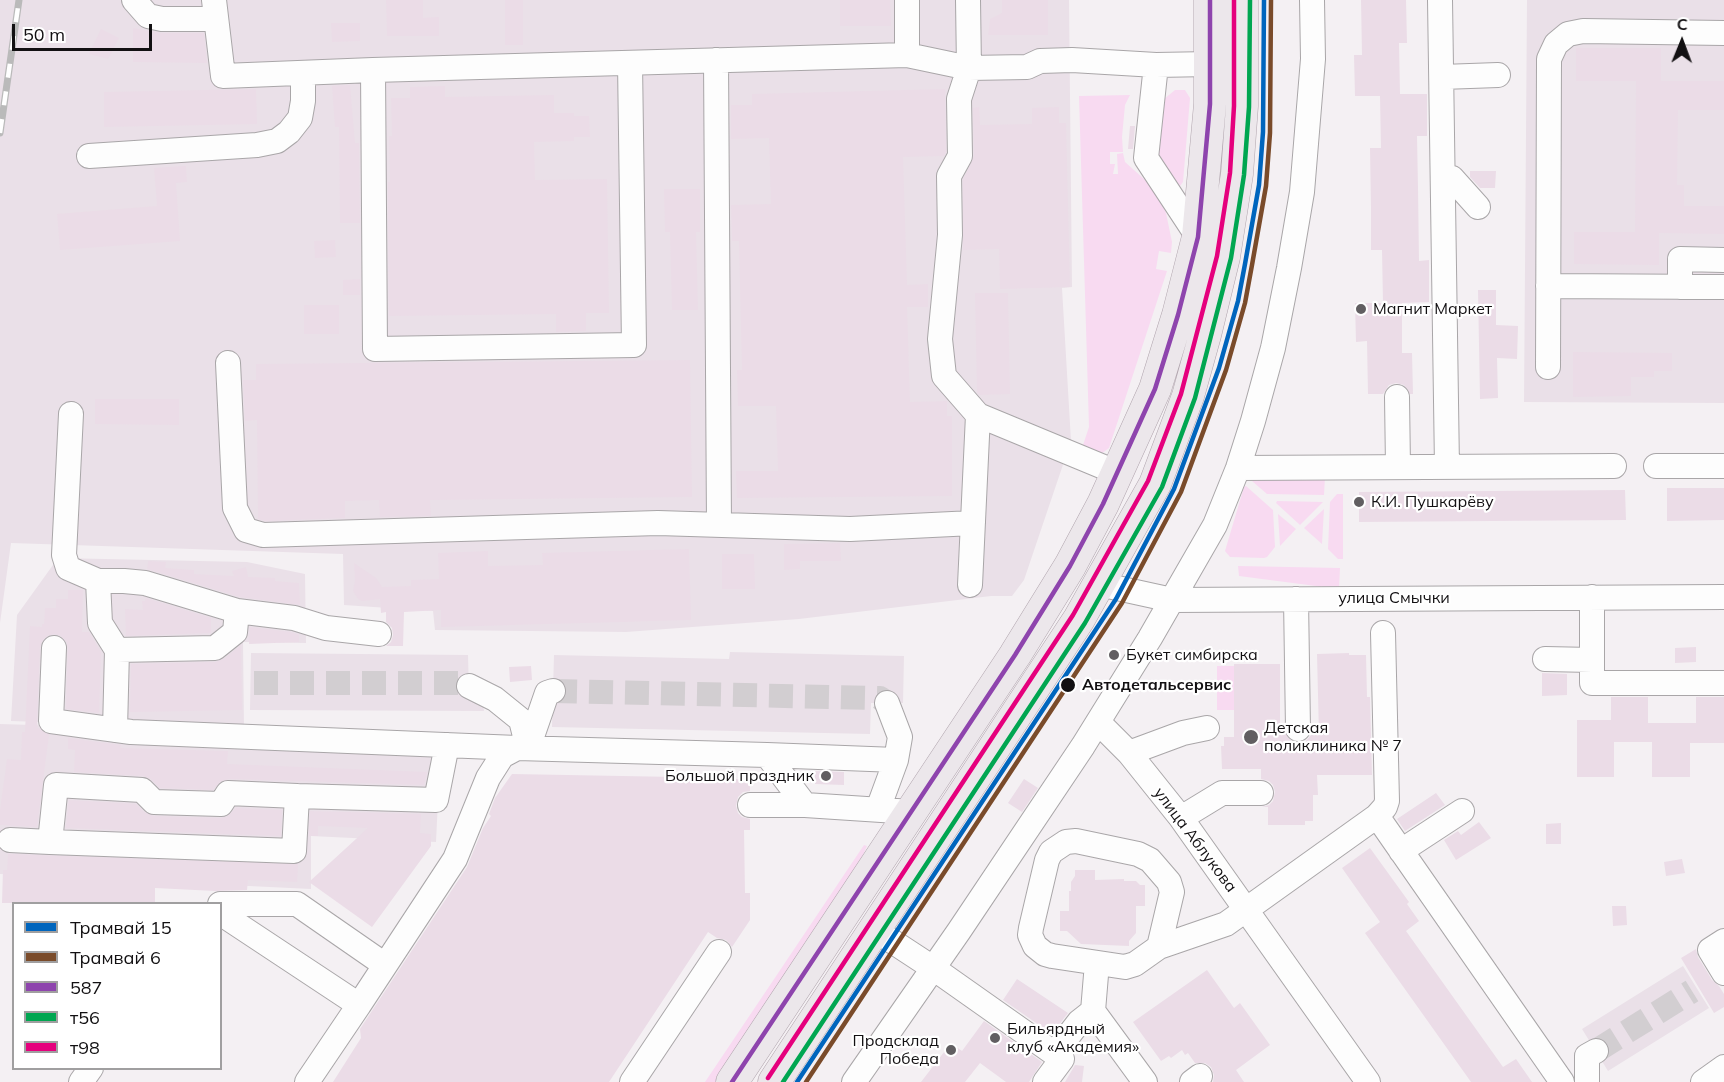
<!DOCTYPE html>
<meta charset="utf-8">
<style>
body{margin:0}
#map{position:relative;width:1724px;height:1082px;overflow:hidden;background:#f4f0f3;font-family:Mulish,sans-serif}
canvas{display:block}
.legend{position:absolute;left:12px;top:902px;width:210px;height:168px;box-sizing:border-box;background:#fff;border:2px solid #a09fa0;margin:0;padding:8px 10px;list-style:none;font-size:18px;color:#121012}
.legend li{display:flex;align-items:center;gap:12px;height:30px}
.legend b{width:30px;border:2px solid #a09fa0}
.north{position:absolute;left:1652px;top:12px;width:60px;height:60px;-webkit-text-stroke:4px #fff;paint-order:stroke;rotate:1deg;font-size:16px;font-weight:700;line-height:24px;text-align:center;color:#121012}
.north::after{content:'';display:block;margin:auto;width:21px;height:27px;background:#121012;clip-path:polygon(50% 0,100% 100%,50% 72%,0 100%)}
.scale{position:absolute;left:12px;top:24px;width:140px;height:27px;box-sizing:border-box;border:3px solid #121012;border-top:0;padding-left:8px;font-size:18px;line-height:21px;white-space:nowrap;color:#121012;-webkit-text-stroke:4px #fff;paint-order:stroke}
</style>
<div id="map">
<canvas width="1724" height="1082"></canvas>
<ul class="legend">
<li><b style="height:8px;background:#0065bd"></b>Трамвай 15</li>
<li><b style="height:8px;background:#7a4b2a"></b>Трамвай 6</li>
<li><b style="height:8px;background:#8e44ad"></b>587</li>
<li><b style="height:8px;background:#00a651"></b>т56</li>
<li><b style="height:8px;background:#e5007d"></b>т98</li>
</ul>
<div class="north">С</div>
<div class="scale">50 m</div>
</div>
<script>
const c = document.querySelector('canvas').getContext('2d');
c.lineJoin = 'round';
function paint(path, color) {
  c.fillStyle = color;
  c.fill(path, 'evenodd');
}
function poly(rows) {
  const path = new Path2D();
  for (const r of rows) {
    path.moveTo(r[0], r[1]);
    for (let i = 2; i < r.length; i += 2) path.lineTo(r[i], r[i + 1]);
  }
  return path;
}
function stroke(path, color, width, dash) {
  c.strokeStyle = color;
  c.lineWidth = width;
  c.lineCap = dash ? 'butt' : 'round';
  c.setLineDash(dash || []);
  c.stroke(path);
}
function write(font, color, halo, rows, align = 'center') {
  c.font = font + ' Mulish,sans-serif';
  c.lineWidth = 4.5;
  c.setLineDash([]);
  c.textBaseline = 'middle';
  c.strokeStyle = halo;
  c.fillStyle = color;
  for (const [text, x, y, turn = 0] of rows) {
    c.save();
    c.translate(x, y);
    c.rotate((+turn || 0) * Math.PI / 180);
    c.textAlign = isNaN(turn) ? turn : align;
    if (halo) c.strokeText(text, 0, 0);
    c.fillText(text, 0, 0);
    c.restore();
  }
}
const built = poly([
 [0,0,1069,0,1072,287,1062,288,1071,441,1024,580,1012,596,991,596,799,619,626,632,435,630,433,611,344,605,343,554,11,543,0,623],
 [1527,0,1724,0,1724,403,1524,402],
 [58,558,247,562,305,574,306,643,243,642,244,729,11,721,17,615],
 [730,652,904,656,903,703,871,703,870,734,552,727,554,655,729,659],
 [251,653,468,655,469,692,483,700,484,711,250,710],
 [0,724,441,738,436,842,311,836,311,889,0,874],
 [1683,966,1709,1008,1608,1071,1582,1029]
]);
const green = poly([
 [1175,90,1185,90,1190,98,1183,182,1177,190,1151,148,1158,104],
 [1130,95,1125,105,1122,137,1123,152,1110,152,1110,164,1115,164,1113,174,1118,174,1117,154,1123,153,1125,162,1153,187,1161,201,1166,213,1172,242,1171,253,1159,251,1156,269,1167,271,1109,448,1101,454,1082,448,1089,427,1079,96],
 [1258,476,1325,476,1324,495,1267,494,1252,481],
 [1246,486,1273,510,1275,547,1267,557,1264,558,1230,557,1225,551,1244,487],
 [1337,494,1343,494,1343,559,1338,559,1328,549,1330,502],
 [1277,501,1323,502,1300,525,1276,503],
 [1324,509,1322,544,1304,528],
 [1278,514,1296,529,1280,546],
 [1238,566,1340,568,1339,589,1239,576],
 [1217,666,1234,666,1234,710,1217,710],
 [864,845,867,846,853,878,716,1082,705,1082]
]);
const building = poly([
 [386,0,423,0,423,18,439,17,439,36,387,36],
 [505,0,523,0,523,45,505,45],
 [840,0,890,0,891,26,840,26],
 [1002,0,1048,0,1048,35,988,35,990,19,1002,13],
 [1361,0,1406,0,1407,43,1399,43,1400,94,1427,94,1427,136,1417,136,1418,188,1419,261,1429,260,1429,302,1402,303,1402,353,1412,353,1413,394,1410,394,1404,385,1396,383,1389,385,1383,394,1368,394,1367,341,1356,342,1355,303,1383,303,1382,250,1371,250,1371,208,1370,148,1381,148,1380,96,1355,96,1354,55,1362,55],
 [331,23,360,23,360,41,332,42],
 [133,28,162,33,204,33,207,63,133,62],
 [101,29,119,38,108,59,89,54],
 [1576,48,1661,48,1661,81,1724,81,1724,110,1678,110,1677,185,1684,185,1684,206,1724,206,1724,234,1659,233,1659,265,1574,264,1574,232,1635,232,1636,81,1576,81],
 [350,85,355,143,359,143,360,223,340,223,339,127,335,127,332,86],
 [445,86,445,97,554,95,554,113,574,113,574,116,589,116,590,137,574,137,574,141,534,142,535,180,607,179,609,313,586,313,586,331,556,332,556,314,389,316,388,182,390,182,389,136,392,136,391,98,410,98,410,87],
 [256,89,257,124,104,127,104,92],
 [945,89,946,152,944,156,903,157,907,285,928,284,928,307,907,307,910,402,947,401,947,416,952,416,952,496,737,498,736,471,778,471,776,406,738,406,737,370,742,370,739,241,732,241,731,205,771,204,769,138,731,139,731,105,752,105,752,94],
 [979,107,980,125,1032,124,1032,108,1059,107,1059,123,1066,123,1070,287,1000,289,999,249,963,250,963,180,974,156,973,108],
 [1130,126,1135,126,1133,149,1128,149],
 [186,166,187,182,176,183,180,241,60,250,57,214,157,206,154,168],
 [1470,171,1496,171,1495,188,1480,188,1470,177],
 [664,189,700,189,700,232,696,232,698,310,672,310,670,232,665,232],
 [335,240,336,257,315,258,314,241],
 [360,279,360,295,343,295,343,280],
 [1478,290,1496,290,1496,325,1518,326,1517,359,1497,358,1498,398,1480,399],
 [975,293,1008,293,1010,394,979,395,977,392],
 [304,305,339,305,339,334,304,334],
 [1573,352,1672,353,1672,371,1654,371,1654,377,1631,377,1631,396,1573,397],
 [690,360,692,497,430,500,431,516,380,517,379,500,345,501,345,518,265,521,258,519,257,420,245,421,243,380,256,380,256,364],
 [95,399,179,399,179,425,95,424],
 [1667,488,1724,488,1724,520,1667,521],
 [1625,490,1626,520,1359,522,1359,492],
 [840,543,841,561,800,561,800,569,784,570,784,544],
 [689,549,691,620,441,627,441,610,404,612,403,646,386,646,391,642,393,635,392,628,386,622,386,612,381,613,380,599,362,601,358,599,353,591,355,580,354,563,376,578,382,587,411,586,411,580,439,579,438,553,488,551,488,566,543,565,542,553],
 [722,554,754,554,755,589,722,589],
 [148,561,166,562,165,568,194,570,194,574,234,576,232,571,246,567,248,577,275,578,275,581,299,583,300,605,240,597,147,569],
 [68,590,83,590,82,632,89,632,101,652,99,713,66,709,68,649,67,642,61,636,54,634,47,636,42,641,40,647,37,720,38,728,49,735,37,827,0,825,0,810,7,759,21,760,22,732,25,732,30,626,42,627,42,624,44,624,45,608,56,608,56,599,68,599],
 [146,598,211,618,211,633,126,636,125,609,143,610,142,601,145,601],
 [250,627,291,632,299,635,299,642,249,644],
 [241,645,242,710,130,712,131,664,215,662,224,659],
 [1696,647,1696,662,1675,663,1675,648],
 [1349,653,1349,655,1366,655,1367,697,1370,697,1372,775,1317,775,1318,795,1313,795,1313,821,1305,821,1305,825,1268,825,1268,807,1262,807,1269,805,1273,801,1275,792,1273,785,1269,781,1261,779,1261,769,1222,769,1221,746,1224,746,1224,737,1234,737,1234,664,1280,664,1280,733,1285,733,1291,741,1299,743,1306,741,1311,735,1319,735,1317,654],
 [531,666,532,680,510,682,509,667],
 [1542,673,1567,674,1567,695,1542,696],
 [1611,697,1648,697,1648,723,1696,723,1696,697,1724,697,1724,743,1690,743,1690,777,1652,777,1652,742,1614,742,1614,777,1577,777,1577,720,1611,720],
 [68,738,121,745,120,748,228,751,227,764,427,772,424,785,229,779,221,781,213,790,160,788,151,779,143,776,74,772,75,750,68,749],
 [815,771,844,772,844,785,815,784],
 [512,774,732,778,750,782,750,791,743,792,738,797,736,806,738,813,742,817,750,819,750,830,744,830,745,893,750,893,750,920,732,947,726,940,717,938,708,932,609,1082,333,1082,361,1038,360,1029,467,867,483,828,491,816,489,814,495,798],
 [1024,779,1038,788,1022,812,1008,803],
 [1436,793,1445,805,1405,831,1397,819],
 [69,800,136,804,144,812,154,816,221,818,228,816,236,808,282,810,281,836,66,828],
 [310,811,421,814,420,833,431,834,431,846,372,927,309,882,368,828,318,826,318,836,309,836],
 [1479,822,1491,838,1456,860,1444,840,1458,831,1461,835],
 [1561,823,1561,844,1546,844,1546,824],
 [1370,848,1409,902,1407,904,1419,921,1406,931,1503,1067,1516,1059,1532,1082,1471,1082,1365,933,1380,922,1342,868],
 [8,854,298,864,297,882,248,880,247,890,215,891,155,888,155,903,2,903,3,870,7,870],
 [1682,859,1685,873,1666,876,1664,862],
 [1075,870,1095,870,1095,880,1124,879,1124,881,1136,881,1140,885,1145,885,1145,906,1136,906,1136,933,1129,941,1129,946,1081,944,1067,931,1060,931,1060,911,1069,911,1069,891,1071,891,1071,882,1075,876],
 [1612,906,1626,906,1627,925,1613,926],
 [1696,949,1698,957,1712,980,1719,986,1724,994,1724,1007,1714,1013,1681,958],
 [1207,970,1234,1008,1240,1003,1270,1045,1236,1070,1244,1082,1213,1082,1214,1075,1211,1067,1205,1063,1195,1063,1188,1053,1185,1055,1182,1050,1171,1058,1169,1056,1161,1061,1133,1022],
 [1017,979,1068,1013,1052,1034,1003,1000],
 [984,1021,1042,1062,1029,1082,1006,1082,980,1063,965,1082,921,1082,951,1043,962,1051],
 [1075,1065,1084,1066,1082,1082,1065,1082]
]);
const minorTunnel = poly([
 [254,683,459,683,469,686],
 [553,691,880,698,887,703],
 [1596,1051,1692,991]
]);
const minor = poly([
 [134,0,148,16,162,19,216,19],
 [214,0,223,76,373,70,907,55,969,68,1027,67,1040,61,1072,60,1156,65,1210,64],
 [907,0,907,55],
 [968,0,969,68,959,99,960,156,949,176,950,235,940,339,944,376,978,415,970,585],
 [1440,0,1447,467],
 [716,60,719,524],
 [1156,65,1146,158,1198,237],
 [373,70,375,349,634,345,630,63],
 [1442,77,1498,75],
 [89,156,257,145,277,141,289,132,300,118,303,101,303,73],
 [1443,178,1452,178,1478,207],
 [1548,286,1724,287],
 [1680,287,1680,259,1724,260],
 [228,363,235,508,246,530,263,535,658,523,850,529,973,523],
 [1548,367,1549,59,1556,44,1568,34,1583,31,1724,33],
 [1397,397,1398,467],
 [71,414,64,555,68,568,98,581,100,623,117,650],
 [978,415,1118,473],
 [1656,466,1724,466],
 [1238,468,1614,466],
 [98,581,124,581,145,583,237,611,235,632,215,648,117,650,115,730],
 [1099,584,1172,600,1724,597],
 [1592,597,1592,683,1724,683],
 [1296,599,1298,729],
 [237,611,294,618,326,628,379,634],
 [54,648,51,721,131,732,517,748],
 [1545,659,1592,660],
 [469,686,495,699,521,720,528,748],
 [1098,722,1129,753,1181,818,1368,1082],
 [528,748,547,693,553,691],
 [1129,753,1183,733,1207,728],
 [767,755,896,760],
 [297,796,294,851,50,842,56,785,142,790,154,802,221,804,228,793,297,796,436,800,447,745],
 [750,805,805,805],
 [878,809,896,760,900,737,887,703],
 [1377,816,1385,807,1387,801,1383,633],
 [1181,818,1222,793,1261,793],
 [10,840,50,842],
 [1401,851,1462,811],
 [220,904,297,904,385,965],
 [220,913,359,1005,455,859,488,778,502,756,517,748,767,755,805,805,912,812],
 [875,930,933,968,1062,1059,1045,1082],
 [1724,941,1710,950,1724,973],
 [1159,947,1172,892,1169,882,1150,860,1138,854,1076,841,1066,842,1051,852,1047,860,1031,928,1030,935,1035,946,1045,954,1052,956,1125,967,1135,964,1159,947,1226,924,1377,816,1562,1082],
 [1097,963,1093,1011,1145,1082],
 [1055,1053,1079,1022,1093,1011],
 [81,1082,91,1068],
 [307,1082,359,1005],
 [632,1082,719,952],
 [854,1082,959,931,1083,746,1150,638,1215,525,1238,468,1253,421,1273,348,1289,268,1302,192,1313,59,1312,0],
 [1192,1082,1200,1076],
 [1587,1082,1587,1056,1596,1051],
 [1703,1082,1724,1067]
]);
const major = poly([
 [732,1082,1015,655,1070,566,1103,504,1132,440,1155,389,1178,315,1198,237,1210,104,1210,0],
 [774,1082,1079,619,1155,484,1188,396,1205,335,1224,257,1237,174,1242,106,1242,0]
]);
const rail = poly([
 [0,133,19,0]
]);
const bus1 = poly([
 [732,1082,1015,655,1070,566,1103,504,1155,389,1178,315,1198,237,1210,104,1210,0]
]);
const bus2 = poly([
 [783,1082,1085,623,1162,487,1195,398,1231,258,1244,175,1249,107,1250,0]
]);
const bus3 = poly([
 [768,1078,1073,615,1148,481,1181,394,1217,256,1230,173,1234,106,1234,0]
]);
const tram1 = poly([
 [797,1082,1116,599,1174,489,1219,368,1238,301,1245,264,1259,185,1263,132,1264,0]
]);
const tram2 = poly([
 [806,1082,1122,603,1181,492,1226,370,1245,303,1252,265,1266,186,1270,133,1271,0]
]);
const markers = [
 [1361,309,6,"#615e61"],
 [1359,502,6,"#615e61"],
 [1114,655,6,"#615e61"],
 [1068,685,8,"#121012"],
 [1251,737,8,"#615e61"],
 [826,776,6,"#615e61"],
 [995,1038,6,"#615e61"],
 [951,1050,6,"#615e61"]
];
const poiNames = [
 ["Магнит Маркет",1373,309],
 ["К.И. Пушкарёву",1371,502],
 ["Букет симбирска",1126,655],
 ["Детская",1264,728],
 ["поликлиника № 7",1264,746],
 ["Большой праздник",814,776,"right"],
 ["Бильярдный",1007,1029],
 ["клуб «Академия»",1007,1047],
 ["Продсклад",939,1041,"right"],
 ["Победа",939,1059,"right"]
];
const streetNames = [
 ["улица Смычки",1394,598],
 ["улица Аблукова",1195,840,53]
];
const stopNames = [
 ["Автодетальсервис",1082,685]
];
paint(built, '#eae0e8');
paint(green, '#f8daf1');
paint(building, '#ebdce7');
stroke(minorTunnel, '#d2ced1', 24, [24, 12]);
stroke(minor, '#a9a6a8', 26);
stroke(major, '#b0a4ad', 33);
stroke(minor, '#fdfdfd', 24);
stroke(major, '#ece7eb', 32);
stroke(rail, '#bababa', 7);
stroke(rail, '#fff', 4.5, [14]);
stroke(bus1, '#8e44ad', 4.5);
stroke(bus2, '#00a651', 4.5);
stroke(bus3, '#e5007d', 4.5);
stroke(tram1, '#0065bd', 4.5);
stroke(tram2, '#7a4b2a', 4.5);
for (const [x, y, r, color] of markers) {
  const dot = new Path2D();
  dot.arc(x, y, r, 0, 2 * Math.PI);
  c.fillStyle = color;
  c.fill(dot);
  stroke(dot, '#fff', 2);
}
write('16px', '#121012', '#fff', poiNames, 'left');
write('16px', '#121012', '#fff', streetNames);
write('bold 16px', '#121012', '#fff', stopNames, 'left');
</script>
